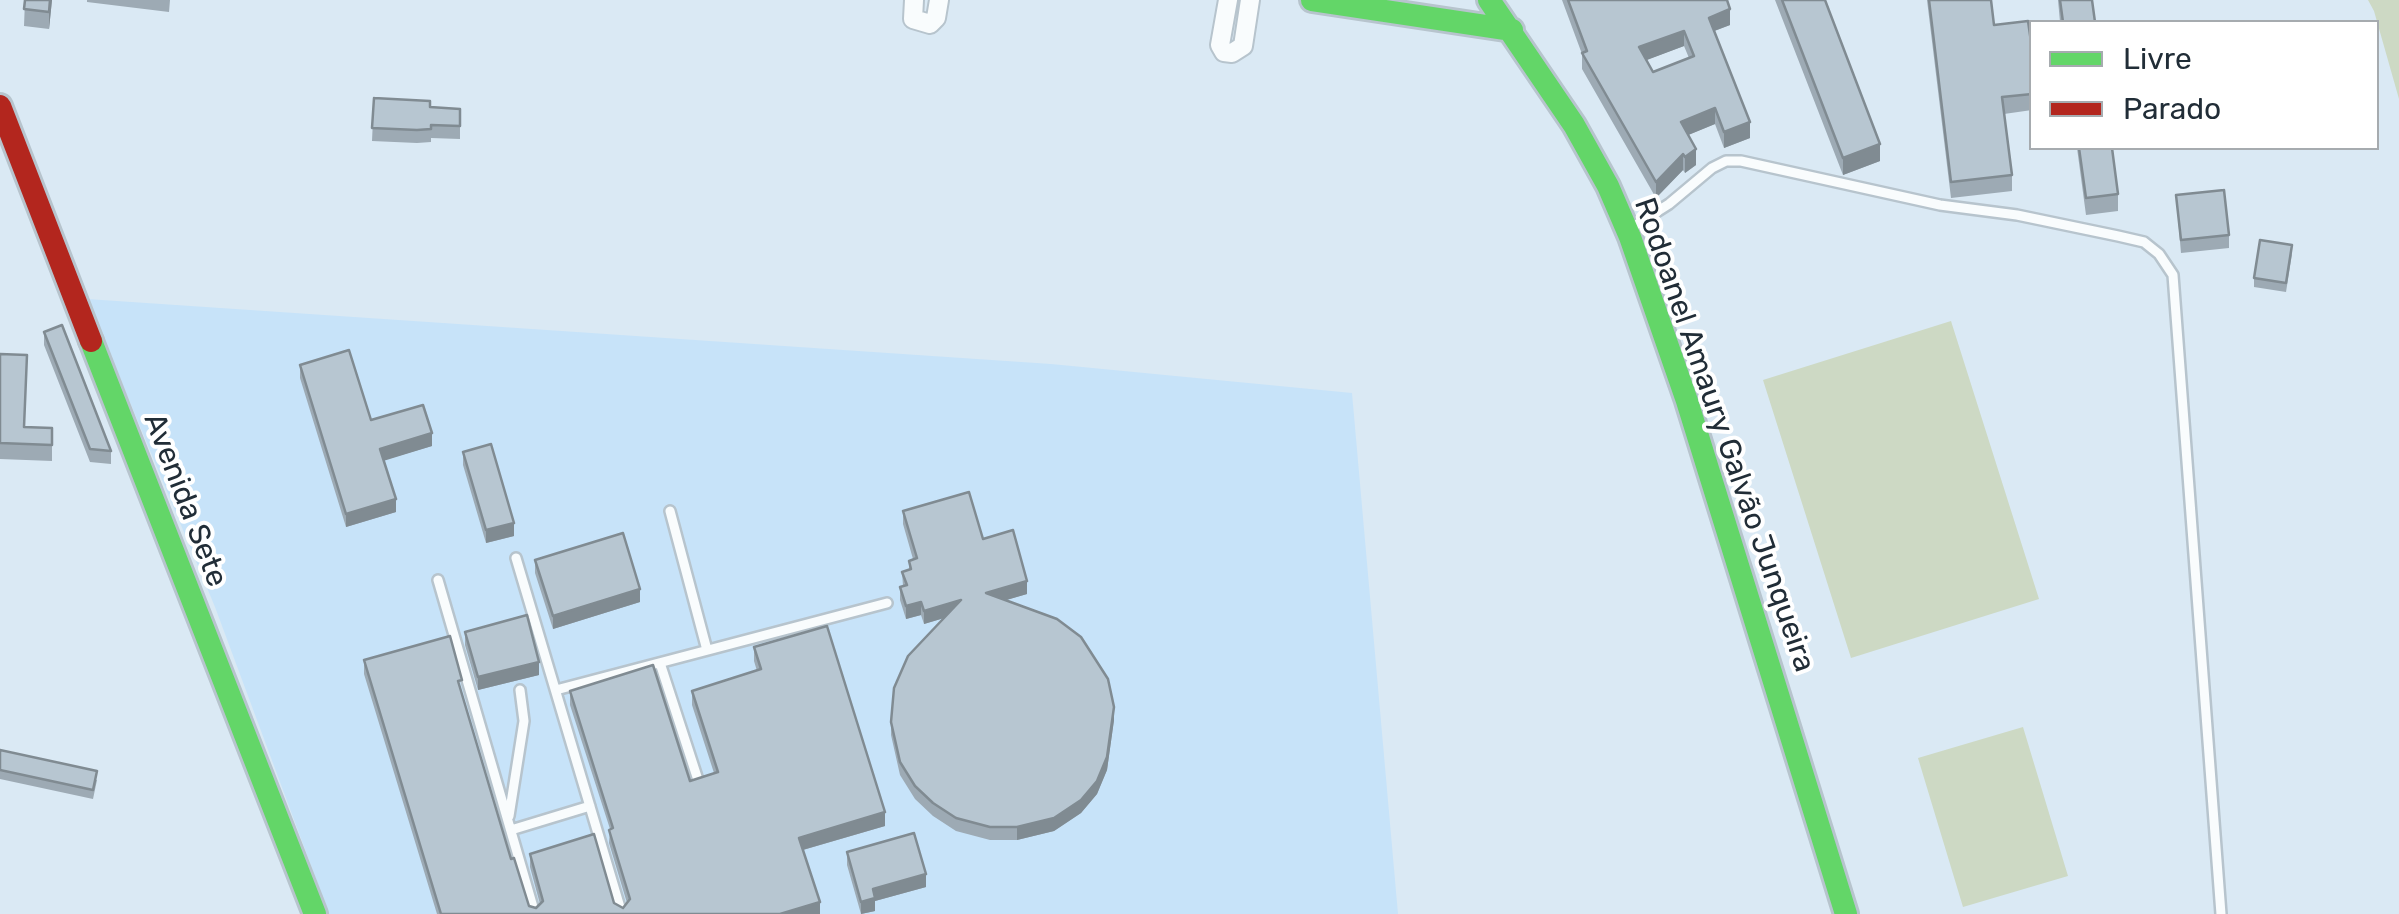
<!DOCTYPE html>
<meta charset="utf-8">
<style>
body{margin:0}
#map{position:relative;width:2399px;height:914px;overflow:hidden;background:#dae9f4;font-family:Rubik,sans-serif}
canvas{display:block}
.legend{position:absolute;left:2029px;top:20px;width:350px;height:130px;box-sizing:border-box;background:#fff;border:2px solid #a6abaf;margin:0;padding:12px 18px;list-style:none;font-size:30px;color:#212d37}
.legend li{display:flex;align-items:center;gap:20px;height:50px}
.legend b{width:50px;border:2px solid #a6abaf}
</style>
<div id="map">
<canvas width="2399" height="914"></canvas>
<ul class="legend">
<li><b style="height:12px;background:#63d668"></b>Livre</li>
<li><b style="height:12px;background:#b3261e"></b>Parado</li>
</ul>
</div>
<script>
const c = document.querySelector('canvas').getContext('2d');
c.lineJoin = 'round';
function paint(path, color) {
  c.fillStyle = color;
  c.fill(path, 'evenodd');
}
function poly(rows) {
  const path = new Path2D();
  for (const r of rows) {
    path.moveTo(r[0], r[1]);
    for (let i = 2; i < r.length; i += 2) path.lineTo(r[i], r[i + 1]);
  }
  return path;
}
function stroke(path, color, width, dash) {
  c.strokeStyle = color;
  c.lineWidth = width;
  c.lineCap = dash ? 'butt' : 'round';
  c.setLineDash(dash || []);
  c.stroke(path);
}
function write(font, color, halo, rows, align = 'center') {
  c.font = font + ' Rubik,sans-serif';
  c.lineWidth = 8;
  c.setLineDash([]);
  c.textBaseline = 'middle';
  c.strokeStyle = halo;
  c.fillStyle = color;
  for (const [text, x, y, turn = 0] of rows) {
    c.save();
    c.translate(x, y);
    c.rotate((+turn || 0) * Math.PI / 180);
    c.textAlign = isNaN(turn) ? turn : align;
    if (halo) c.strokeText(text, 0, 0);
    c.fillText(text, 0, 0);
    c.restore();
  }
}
const built = poly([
 [87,299,1051,364,1352,393,1398,914,329,914,215,607]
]);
const green = poly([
 [2368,0,2399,0,2399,99,2374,11],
 [1951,321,2039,599,1851,658,1763,380],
 [2023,727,2068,876,1963,907,1918,758]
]);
const lane = poly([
 [1628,230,1669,204,1712,168,1726,161,1741,161,1940,205,2017,215,2118,236,2144,242,2159,254,2173,275,2221,914],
 [670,511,707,650],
 [516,558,622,914],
 [438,580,535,914],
 [660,663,699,783],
 [556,690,887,603],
 [509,816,524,721,520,690],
 [511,830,590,806]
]);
const street = poly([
 [914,0,913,19,930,24,936,18,939,0],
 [1228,0,1220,45,1224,52,1232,53,1243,46,1250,0]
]);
const fast = poly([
 [1312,0,1512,30],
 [1489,0,1574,125,1608,186,1630,237,1687,401,1846,914],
 [91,341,315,914]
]);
const jam = poly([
 [0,106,91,341]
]);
const wall = poly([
 [25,0,52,0,49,29,24,26],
 [87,0,170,0,169,12,87,2],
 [1562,0,1727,0,1730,25,1714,31,1750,138,1724,148,1715,124,1688,135,1696,165,1685,173,1683,170,1656,198,1582,69,1582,54],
 [1684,46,1689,58,1653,72,1646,60],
 [1775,0,1825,0,1880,161,1843,175],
 [1927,0,1991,0,1994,25,2032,49,2032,110,2004,114,2012,175,2012,191,1951,198],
 [2058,0,2092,0,2095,22,2060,22],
 [374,98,430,107,460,109,460,139,431,138,431,142,417,143,372,141],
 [2077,148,2112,148,2118,194,2118,211,2086,215],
 [2176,195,2229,235,2229,248,2181,253],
 [2292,254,2286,292,2254,287,2254,278],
 [44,332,111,451,111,464,90,462,44,345],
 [0,354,25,427,52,428,52,461,0,459],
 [300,365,371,420,432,446,384,460,396,512,346,527,300,378],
 [463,452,514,536,486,543,463,465],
 [903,511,983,539,1027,594,1006,600,1114,720,1107,770,1097,794,1081,813,1054,831,1017,840,990,840,956,831,933,816,915,799,900,775,891,735,891,722,944,618,924,624,921,615,906,619,900,600,900,587,903,586,902,572,909,570,909,561,913,559,903,524],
 [535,560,640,602,553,629,535,573],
 [465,632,539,675,478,690,465,645],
 [754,647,885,826,803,850,820,914,437,914,364,674,364,660,462,693,511,859,529,906,536,908,540,904,530,867,530,854,623,908,627,903,609,843,610,829,570,705,570,691,690,781,714,773,692,705,692,691,757,671,754,661],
 [0,750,97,780,93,799,0,779],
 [847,852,926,887,875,901,875,911,861,914,847,865]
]);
const shadedWall = poly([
 [50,0,52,0,49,29,49,12],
 [1730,9,1730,25,1709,33,1709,18],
 [1684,31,1684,46,1639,63,1639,47],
 [1715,108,1715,124,1681,138,1681,122],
 [1750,122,1750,138,1724,148,1724,132],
 [1880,144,1880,161,1843,175,1843,158],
 [1696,149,1696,165,1685,173,1685,157],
 [1683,154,1683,170,1656,198,1656,182],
 [432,433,432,446,380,462,380,449],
 [396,499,396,512,346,527,346,514],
 [514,523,514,536,486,543,486,530],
 [1027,581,1027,594,986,606,986,593],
 [640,589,640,602,553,629,553,616],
 [961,600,961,613,924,624,924,611],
 [921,602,921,615,906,619,906,606],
 [539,662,539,675,478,690,478,677],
 [1114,707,1114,720,1107,770,1097,794,1081,813,1054,831,1017,840,1017,827],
 [885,812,885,826,799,851,799,838],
 [926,874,926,887,875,901,875,911,861,914,861,902,873,889],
 [820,902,820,914,780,914]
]);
const building = poly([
 [25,0,50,0,49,12,24,9,25,0],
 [1568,0,1727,0,1730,9,1709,18,1750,122,1724,132,1715,108,1681,122,1696,149,1685,157,1683,154,1656,182,1582,53,1587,51,1568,0],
 [1684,31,1694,56,1653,72,1639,47,1684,31],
 [1782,0,1825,0,1880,144,1843,158,1782,0],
 [1929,0,1991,0,1994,25,2028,21,2032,49,2032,94,2002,97,2012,175,1951,182,1929,0],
 [2060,0,2092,0,2095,22,2063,22,2060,0],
 [374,98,430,101,430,107,460,109,460,126,431,125,431,129,417,130,372,128,374,98],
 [2079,148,2112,148,2118,194,2086,198,2079,148],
 [2224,190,2229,235,2181,240,2176,195,2224,190],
 [2260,240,2292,245,2286,283,2254,278,2260,240],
 [62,325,111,451,90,449,44,332,62,325],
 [349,350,371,420,423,405,432,433,380,449,396,499,346,514,300,365,349,350],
 [0,354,27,355,24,427,52,428,52,445,0,443,0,354],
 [491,444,514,523,486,530,463,452,491,444],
 [969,492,983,539,1013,530,1027,581,986,593,1057,619,1081,637,1108,679,1114,707,1107,757,1097,781,1081,800,1054,818,1017,827,990,827,956,818,933,803,915,786,900,762,891,722,894,688,908,656,961,600,924,611,921,602,906,606,900,587,907,585,902,572,911,569,909,561,917,558,903,511,969,492],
 [623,533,640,589,553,616,535,560,623,533],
 [527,615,539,662,478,677,465,632,527,615],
 [827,626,885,812,799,838,820,902,780,914,441,914,364,660,450,636,462,680,458,681,511,859,514,858,529,906,536,908,543,901,530,854,594,834,614,903,623,908,630,899,609,830,613,828,570,691,653,665,690,781,718,772,692,691,761,669,754,647,827,626],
 [0,750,97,771,93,790,0,770,0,750],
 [914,833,926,874,873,889,875,898,861,902,847,852,914,833]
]);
const streetNames = [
 ["Rodoanel Amaury Galvão Junqueira",1724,435,71],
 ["Avenida Sete",185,500,69]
];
paint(built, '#c7e3f9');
paint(green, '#cdd9c4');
stroke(lane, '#b7c4cd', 14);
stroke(street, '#b7c4cd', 22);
stroke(fast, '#b7c4cd', 28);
stroke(jam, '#b7c4cd', 28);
stroke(lane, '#f9fcfd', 9);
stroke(street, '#f9fcfd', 18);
stroke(fast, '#63d668', 22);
stroke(jam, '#b3261e', 22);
paint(wall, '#9daab4');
paint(shadedWall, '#808b92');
paint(building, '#b7c6d1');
stroke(building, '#808b92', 2.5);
write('30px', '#212d37', '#fff', streetNames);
</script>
